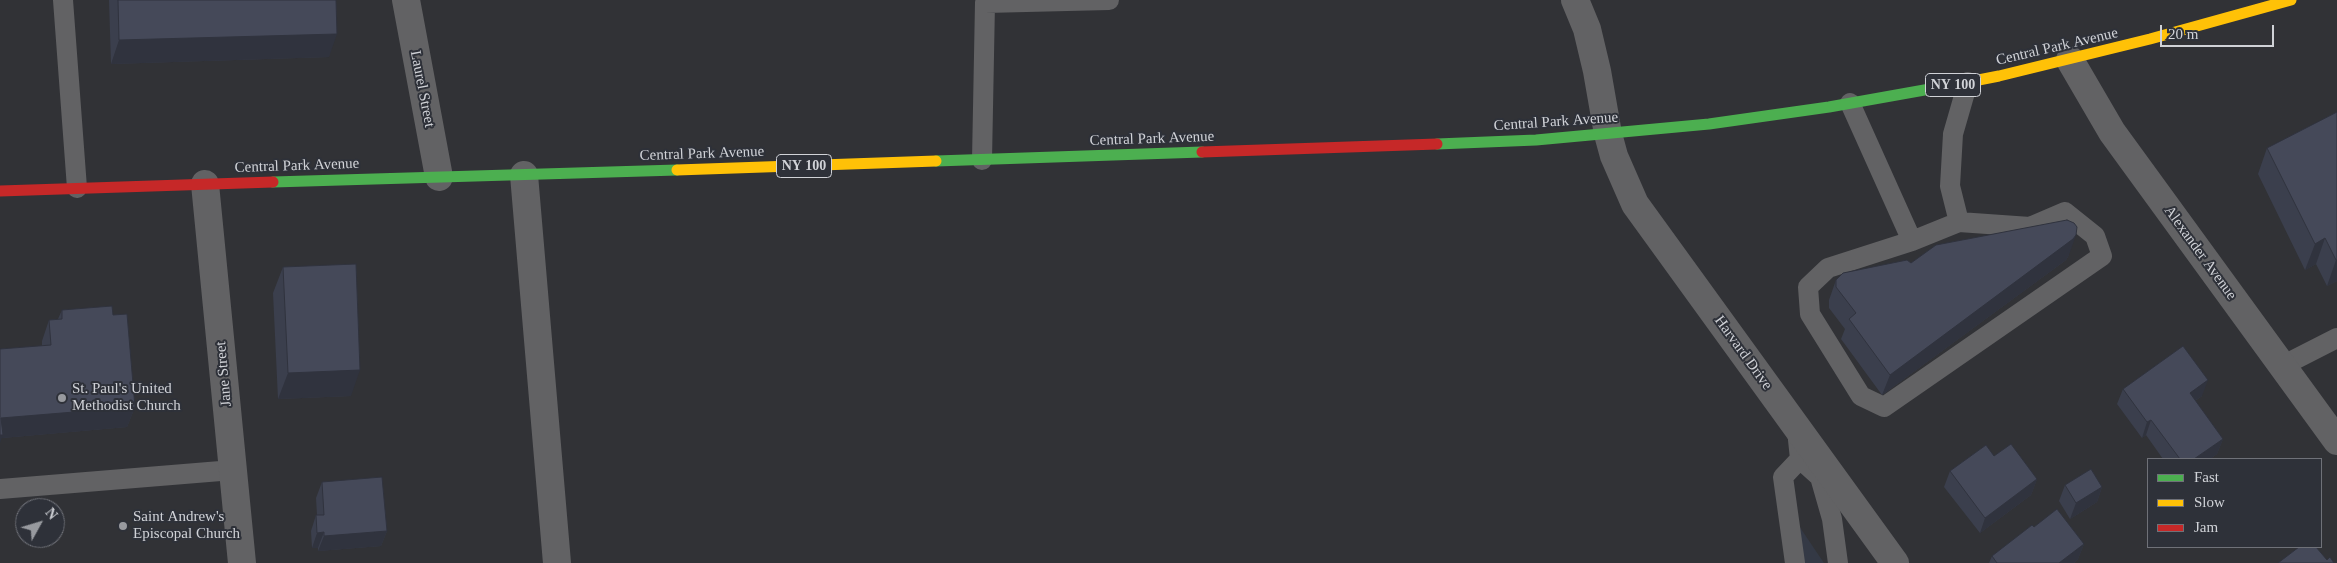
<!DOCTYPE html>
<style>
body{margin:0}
#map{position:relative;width:2337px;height:563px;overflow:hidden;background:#313236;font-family:"Times New Roman",serif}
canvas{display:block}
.legend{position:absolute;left:2147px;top:458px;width:175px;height:90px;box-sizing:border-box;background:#2e3139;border:1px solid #6f7178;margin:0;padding:6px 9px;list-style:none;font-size:15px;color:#d0d2d7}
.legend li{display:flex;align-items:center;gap:10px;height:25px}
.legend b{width:25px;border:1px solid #6f7178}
.north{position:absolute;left:15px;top:498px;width:50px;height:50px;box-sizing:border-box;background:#2e3139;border:1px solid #6f7178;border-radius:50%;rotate:51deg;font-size:14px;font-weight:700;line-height:20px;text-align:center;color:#d0d2d7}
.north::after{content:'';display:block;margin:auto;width:18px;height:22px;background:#989a9f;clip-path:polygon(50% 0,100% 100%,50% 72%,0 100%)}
.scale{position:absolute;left:2160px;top:25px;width:114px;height:22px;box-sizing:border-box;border:2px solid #d0d2d7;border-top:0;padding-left:6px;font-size:15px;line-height:18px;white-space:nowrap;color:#d0d2d7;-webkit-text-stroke:4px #2e3139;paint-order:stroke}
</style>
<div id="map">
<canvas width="2337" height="563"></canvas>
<ul class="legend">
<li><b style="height:6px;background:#4caf50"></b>Fast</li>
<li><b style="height:6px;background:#ffc107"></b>Slow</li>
<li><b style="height:6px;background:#c62828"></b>Jam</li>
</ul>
<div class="north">N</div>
<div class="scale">20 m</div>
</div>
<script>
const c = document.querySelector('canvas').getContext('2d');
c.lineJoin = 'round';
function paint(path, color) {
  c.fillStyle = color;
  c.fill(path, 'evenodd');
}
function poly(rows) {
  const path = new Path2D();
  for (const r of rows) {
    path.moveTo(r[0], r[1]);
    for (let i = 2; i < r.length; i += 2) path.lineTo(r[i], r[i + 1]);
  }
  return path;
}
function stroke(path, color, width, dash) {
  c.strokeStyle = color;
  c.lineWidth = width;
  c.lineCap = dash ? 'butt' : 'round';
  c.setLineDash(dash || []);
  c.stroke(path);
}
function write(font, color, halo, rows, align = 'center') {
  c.font = font + ' "Times New Roman",serif';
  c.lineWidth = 4;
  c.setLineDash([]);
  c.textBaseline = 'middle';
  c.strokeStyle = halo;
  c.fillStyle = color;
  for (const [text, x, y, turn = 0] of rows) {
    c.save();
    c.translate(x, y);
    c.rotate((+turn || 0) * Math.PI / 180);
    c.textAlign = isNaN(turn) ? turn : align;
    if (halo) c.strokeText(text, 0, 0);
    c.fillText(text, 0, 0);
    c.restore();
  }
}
const built = poly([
 [1797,523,1824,563,1796,563]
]);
const lane = poly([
 [63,0,77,188],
 [1850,103,1912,241],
 [982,160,985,3,1109,0],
 [2065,212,2095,236,2102,256,1884,407,1861,396,1810,314,1808,287,1828,268,1912,241,1959,222,2030,227,2065,212],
 [1959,222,1950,186,1953,134,1968,82],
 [2282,366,2337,338],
 [1797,430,1800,459,1820,477,1832,519,1838,563],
 [0,489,233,470],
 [1795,563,1783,477,1800,459]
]);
const street = poly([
 [406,0,439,177],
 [1575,0,1587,29,1597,71,1608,134,1614,156,1635,204,1895,563],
 [2070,60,2112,132,2337,441],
 [524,175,557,563],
 [205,184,242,563]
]);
const fast = poly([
 [1437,144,1536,140,1709,124,1829,107,1958,84],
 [936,161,1202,152],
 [273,182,677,170]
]);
const slow = poly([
 [1958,84,1999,76,2150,39,2291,0],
 [677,170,936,161]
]);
const jam = poly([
 [1202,152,1437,144],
 [0,191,273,182]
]);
const wall = poly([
 [109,0,336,0,329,57,111,64],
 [2337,112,2337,281,2327,286,2316,264,2305,270,2258,174,2267,148],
 [2069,255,2066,260,1882,395,1841,339,1845,329,1829,308,1829,300,1836,280,1911,263],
 [283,267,351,396,278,399,273,293],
 [62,310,113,315,135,407,127,427,2,438,0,349,42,346,42,341,49,320,58,319],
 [2123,389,2202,396,2195,401,2223,439,2217,454,2210,459,2163,459,2146,435,2142,438,2117,404],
 [1994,456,2037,479,2031,495,1980,533,1944,487,1950,471],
 [322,482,387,531,381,546,318,551,318,548,312,548,311,531,316,515,317,515,316,498],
 [2065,485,2102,487,2097,502,2070,519,2059,501],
 [2034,527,2084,544,2078,559,2074,563,1989,563,1992,556]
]);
const shadedWall = poly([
 [337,34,329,57,111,64,119,40],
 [2076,235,2069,255,2066,260,1882,395,1890,375],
 [2325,238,2316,264,2305,270,2315,244],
 [2336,260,2337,260,2337,281,2327,286],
 [360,370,351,396,278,399,288,373],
 [2208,380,2202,396,2184,408,2190,393],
 [135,407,127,427,2,438,0,443,0,421,1,418],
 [2151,420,2146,435,2142,438,2147,422],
 [2223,439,2217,454,2210,459,2194,459],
 [2037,479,2031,495,1980,533,1985,518],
 [2102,487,2097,502,2070,519,2076,503],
 [387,531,381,546,318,551,324,536],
 [324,532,318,548,312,548,317,533],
 [2084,544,2078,559,2074,563,2059,563]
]);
const building = poly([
 [118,0,336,0,337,34,119,40,118,0],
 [2337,112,2337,260,2336,260,2325,238,2315,244,2267,148,2337,112],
 [2067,220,2074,223,2077,227,2076,235,2073,239,1890,375,1849,319,1856,313,1836,287,1836,280,1843,273,1907,260,1911,263,1936,245,2067,220],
 [356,264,360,370,288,373,283,267,356,264],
 [112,306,113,315,127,314,135,407,1,418,3,435,0,435,0,349,51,345,49,320,62,319,62,310,112,306],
 [2183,346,2208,380,2190,393,2223,439,2194,459,2180,459,2151,420,2147,422,2123,389,2183,346],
 [2011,444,2037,479,1985,518,1950,471,1986,445,1994,456,2011,444],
 [2091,469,2102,487,2076,503,2065,485,2091,469],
 [382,477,387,531,324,536,324,532,317,533,316,515,324,515,322,482,382,477],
 [2057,509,2084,544,2059,563,1997,563,1992,556,2032,525,2034,527,2057,509],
 [2299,547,2316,547,2327,560,2330,557,2334,563,2278,563,2299,547]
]);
const markers = [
 [62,398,5,"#989a9f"],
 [123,526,5,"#989a9f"]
];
const shields = [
 [1953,85,55],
 [804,166,55]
];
const shieldNames = [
 ["NY 100",1953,85],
 ["NY 100",804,166]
];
const streetNames = [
 ["Central Park Avenue",2057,47,-13],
 ["Laurel Street",422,89,79],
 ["Central Park Avenue",1556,122,-4],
 ["Central Park Avenue",1152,139,-2],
 ["Central Park Avenue",702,154,-2],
 ["Central Park Avenue",297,166,-2],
 ["Alexander Avenue",2200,253,54],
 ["Harvard Drive",1743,353,54],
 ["Jane Street",224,374,-95]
];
const poiNames = [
 ["St. Paul's United",72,389],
 ["Methodist Church",72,406],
 ["Saint Andrew's",133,517],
 ["Episcopal Church",133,534]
];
paint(built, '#343945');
stroke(lane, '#626264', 20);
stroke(street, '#626264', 28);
stroke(fast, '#4caf50', 11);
stroke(slow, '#ffc107', 11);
stroke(jam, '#c62828', 11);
paint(wall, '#3b3f4d');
paint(shadedWall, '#30333e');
paint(building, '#454959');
stroke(building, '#30333e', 1);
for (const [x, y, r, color] of markers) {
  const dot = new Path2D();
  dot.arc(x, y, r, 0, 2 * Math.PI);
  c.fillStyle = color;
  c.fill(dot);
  stroke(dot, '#2e3139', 2);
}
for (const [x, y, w] of shields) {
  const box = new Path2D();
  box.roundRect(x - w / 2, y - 11.5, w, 23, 4);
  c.fillStyle = '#2e3139';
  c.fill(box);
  stroke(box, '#d0d2d7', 1);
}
write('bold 14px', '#d0d2d7', null, shieldNames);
write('15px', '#d0d2d7', '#2e3139', streetNames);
write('15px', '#d0d2d7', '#2e3139', poiNames, 'left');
</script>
